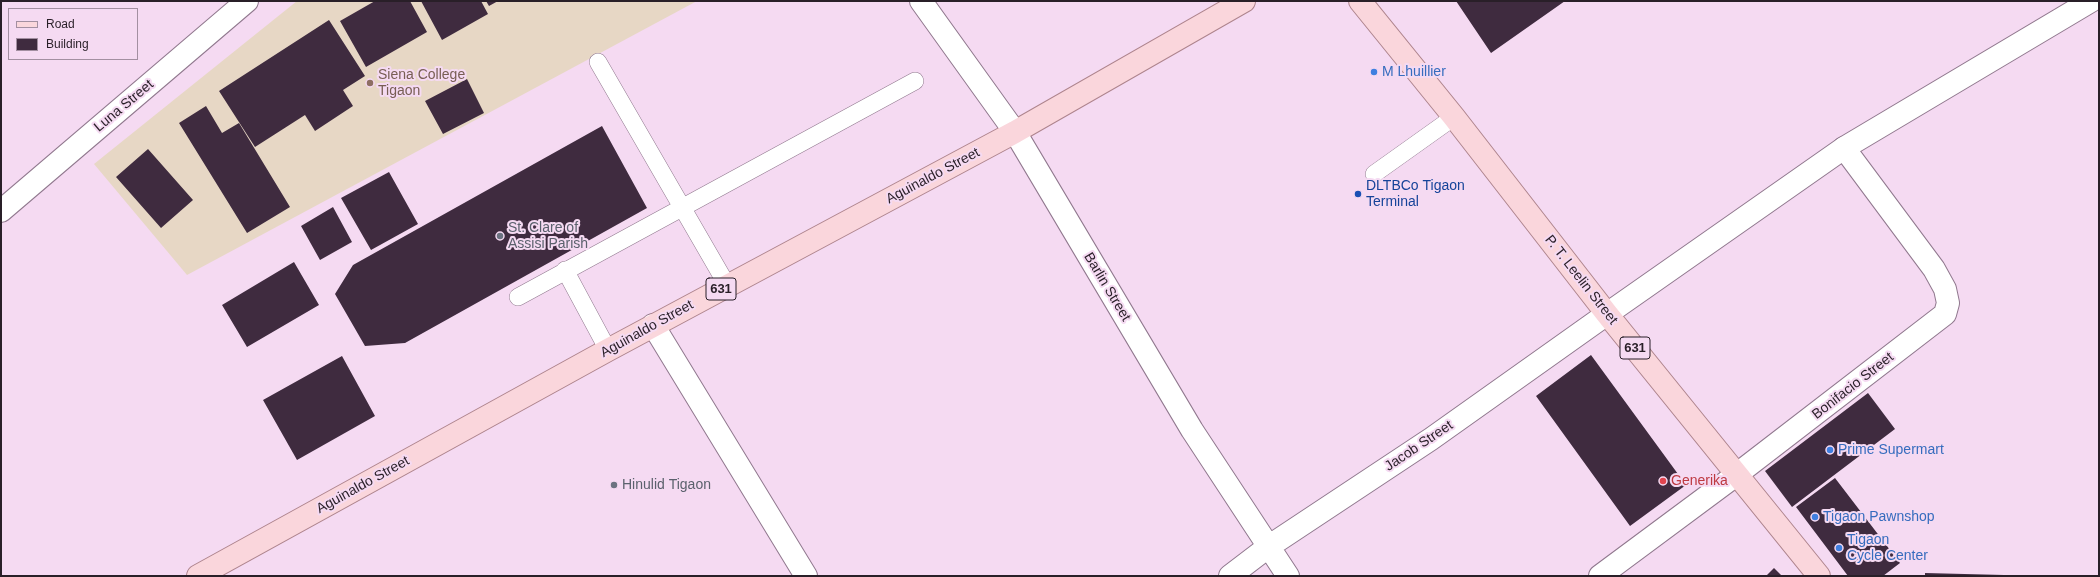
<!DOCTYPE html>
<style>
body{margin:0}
#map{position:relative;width:2100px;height:577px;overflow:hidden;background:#f5daf2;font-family:Helvetica,sans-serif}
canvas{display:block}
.frame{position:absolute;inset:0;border:2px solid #291f28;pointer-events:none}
.legend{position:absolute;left:8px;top:8px;width:130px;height:52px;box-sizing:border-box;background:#f5daf2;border:1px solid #a38fa1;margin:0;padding:5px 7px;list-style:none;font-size:12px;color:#291f28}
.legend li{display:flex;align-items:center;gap:8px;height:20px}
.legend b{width:20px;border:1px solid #a38fa1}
</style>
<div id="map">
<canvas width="2100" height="577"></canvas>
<div class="frame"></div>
<ul class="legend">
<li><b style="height:5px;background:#fad6dc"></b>Road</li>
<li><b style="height:11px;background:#3f2b3f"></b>Building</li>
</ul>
</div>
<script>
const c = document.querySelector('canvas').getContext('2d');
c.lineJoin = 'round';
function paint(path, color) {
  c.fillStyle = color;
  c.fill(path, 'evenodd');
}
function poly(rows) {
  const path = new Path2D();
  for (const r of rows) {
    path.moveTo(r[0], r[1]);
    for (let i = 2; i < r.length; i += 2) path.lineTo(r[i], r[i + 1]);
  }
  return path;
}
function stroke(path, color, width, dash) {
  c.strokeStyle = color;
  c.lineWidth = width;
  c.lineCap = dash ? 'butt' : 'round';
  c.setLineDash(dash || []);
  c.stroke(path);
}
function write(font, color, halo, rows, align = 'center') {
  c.font = font + ' Helvetica,sans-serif';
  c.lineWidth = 4;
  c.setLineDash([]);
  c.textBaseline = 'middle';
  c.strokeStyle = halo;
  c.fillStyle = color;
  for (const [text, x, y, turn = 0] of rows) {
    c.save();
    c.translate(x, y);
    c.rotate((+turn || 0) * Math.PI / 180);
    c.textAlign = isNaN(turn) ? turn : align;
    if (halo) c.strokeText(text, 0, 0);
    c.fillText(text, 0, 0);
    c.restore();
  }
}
const education = poly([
 [297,1,697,1,187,275,94,164]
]);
const building = poly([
 [375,1,410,1,427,32,366,67,340,21],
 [421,1,481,1,488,14,442,40],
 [486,1,498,1,489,6],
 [1456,1,1565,1,1491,53],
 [329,20,365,76,343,90,353,106,315,131,305,115,255,147,219,91],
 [467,79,484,113,443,134,425,101],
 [206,106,222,133,239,123,290,207,247,233,179,123],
 [602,126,647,208,405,343,365,346,335,294,353,265],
 [148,149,193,200,161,228,116,177],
 [389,172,418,224,371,250,341,198],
 [333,207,352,242,320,260,301,226],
 [294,262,319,305,247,347,222,305],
 [1591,355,1686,485,1630,526,1536,396],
 [342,356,375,416,297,460,263,400],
 [1868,393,1895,429,1792,507,1765,471],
 [1835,478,1900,563,1883,576,1848,576,1796,507],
 [1774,568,1782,576,1766,576],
 [1925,573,2004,575,2004,576,1925,576]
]);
const service = poly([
 [598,62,727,285],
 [1374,174,1454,117],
 [565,270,608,350],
 [518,297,915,81]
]);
const minor = poly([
 [921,1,1015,132,1192,430,1288,576],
 [1,211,247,1],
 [653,325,806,576],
 [1230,576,1268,547,1431,439,1607,314],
 [1600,576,1736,475,1945,314,1948,303,1945,289,1934,269,1844,148]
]);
const tertiary = poly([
 [1607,314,1844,148,2091,1]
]);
const primary = poly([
 [1360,1,1454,117,1607,314,1819,576],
 [198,576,608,350,1015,132,1244,1]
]);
const markers = [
 [1374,72,4,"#3f7fe0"],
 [370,83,4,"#8d6e63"],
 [1358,194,4,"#1a4fb4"],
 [500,236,4,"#6b7280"],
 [1830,450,4,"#3f7fe0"],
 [1663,481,4,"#e0444e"],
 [614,485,4,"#6b7280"],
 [1815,517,4,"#3f7fe0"],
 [1839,548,4,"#3f7fe0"]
];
const shields = [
 [721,289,30],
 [1635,348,30]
];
const shieldNames = [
 ["631",721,289],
 ["631",1635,348]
];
const shopNames = [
 ["M Lhuillier",1382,72],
 ["Prime Supermart",1838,450],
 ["Tigaon Pawnshop",1823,517],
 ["Tigaon",1847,540],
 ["Cycle Center",1847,556]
];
const educationNames = [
 ["Siena College",378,75],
 ["Tigaon",378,91]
];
const streetNames = [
 ["Luna Street",124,106,-40],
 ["Aguinaldo Street",933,176,-28],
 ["P. T. Leelin Street",1581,280,52],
 ["Barlin Street",1107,287,59],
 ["Aguinaldo Street",647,329,-29],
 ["Bonifacio Street",1853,386,-38],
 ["Jacob Street",1419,446,-34],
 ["Aguinaldo Street",363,485,-29]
];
const transitNames = [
 ["DLTBCo Tigaon",1366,186],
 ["Terminal",1366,202]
];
const worshipNames = [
 ["St. Clare of",508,228],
 ["Assisi Parish",508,244],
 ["Hinulid Tigaon",622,485]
];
const healthNames = [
 ["Generika",1671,481]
];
paint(education, '#e7d7c5');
paint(building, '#3f2b3f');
stroke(service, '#90788e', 18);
stroke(minor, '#90788e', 24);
stroke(tertiary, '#90788e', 24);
stroke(primary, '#ae848d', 24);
stroke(service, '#fff', 17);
stroke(minor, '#fff', 22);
stroke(tertiary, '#fff', 22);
stroke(primary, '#fad6dc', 22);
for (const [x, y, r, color] of markers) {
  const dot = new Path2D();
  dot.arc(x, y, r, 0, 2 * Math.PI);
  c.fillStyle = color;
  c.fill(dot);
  stroke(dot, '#f5daf2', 1.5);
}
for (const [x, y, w] of shields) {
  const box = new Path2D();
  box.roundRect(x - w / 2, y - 11, w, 22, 3);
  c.fillStyle = '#f5daf2';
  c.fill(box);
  stroke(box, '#291f28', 1);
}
write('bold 13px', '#291f28', null, shieldNames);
write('14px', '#366cbe', '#f5daf2', shopNames, 'left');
write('14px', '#785e54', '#f5daf2', educationNames, 'left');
write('14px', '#291f28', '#f5daf2', streetNames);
write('14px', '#164399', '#f5daf2', transitNames, 'left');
write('14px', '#5b616d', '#f5daf2', worshipNames, 'left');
write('14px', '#be3a42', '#f5daf2', healthNames, 'left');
</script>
